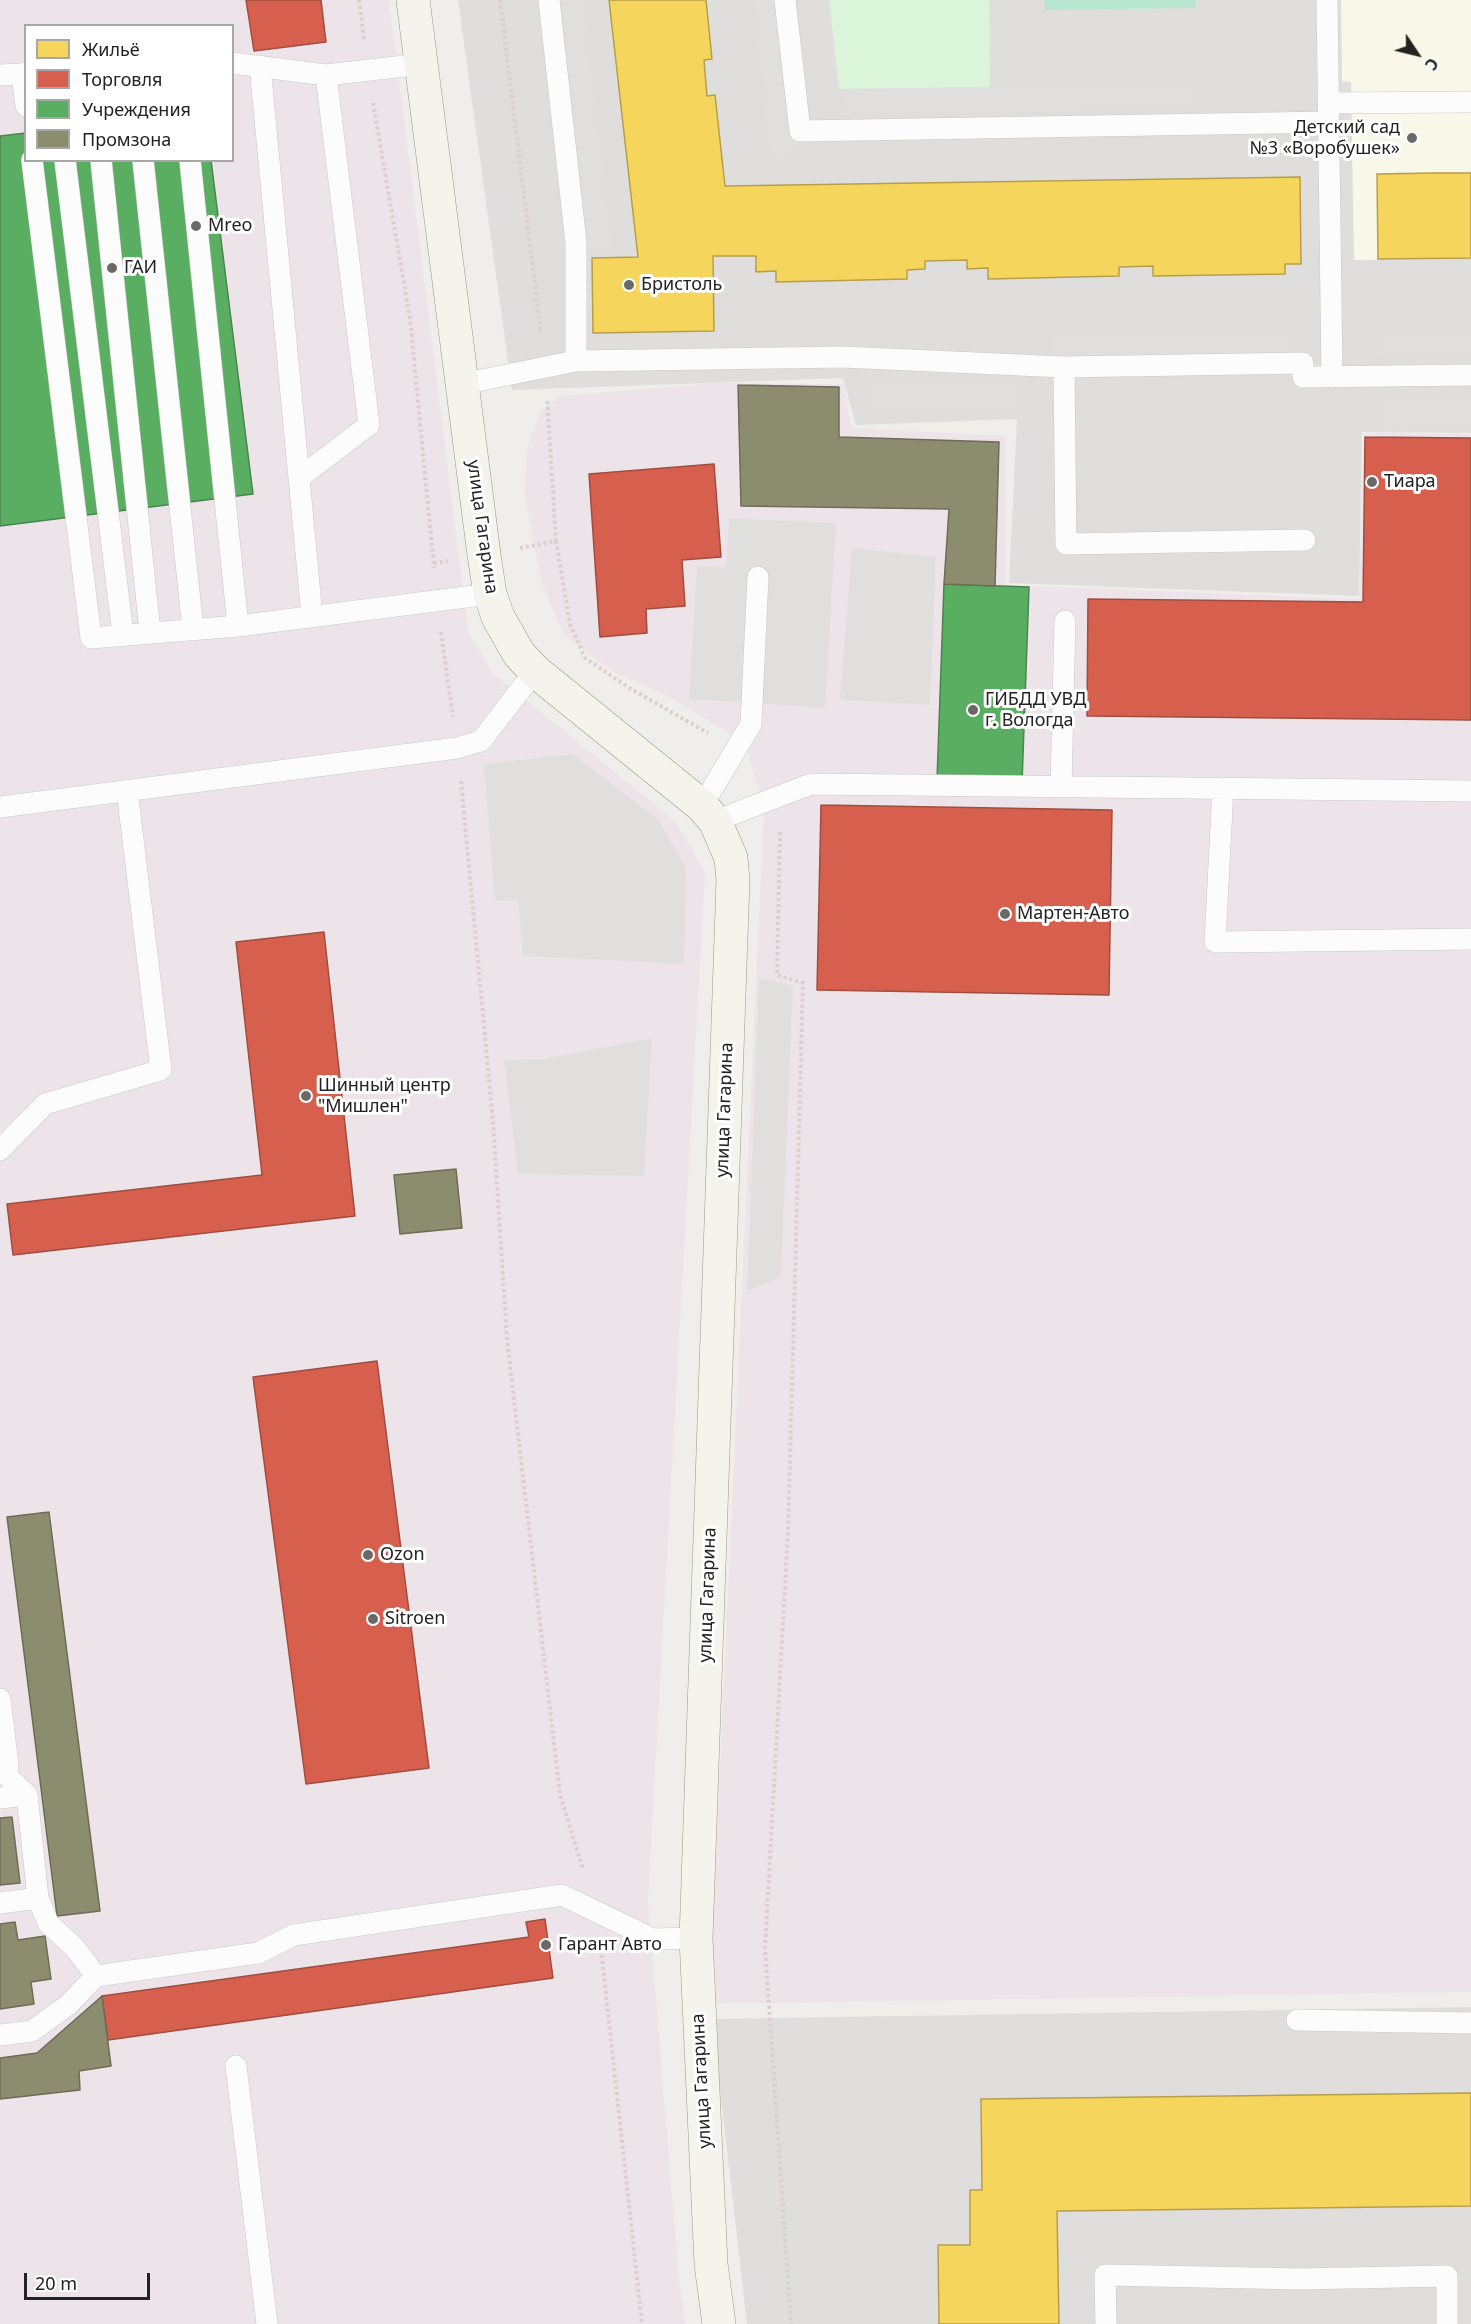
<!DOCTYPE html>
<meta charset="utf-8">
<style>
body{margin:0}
#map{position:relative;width:1471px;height:2324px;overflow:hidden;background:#f0eeeb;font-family:"Noto Sans",sans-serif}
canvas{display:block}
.legend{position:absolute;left:24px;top:24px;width:210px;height:138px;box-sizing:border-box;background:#fff;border:2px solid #a7a7a7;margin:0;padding:8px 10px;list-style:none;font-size:18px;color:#222}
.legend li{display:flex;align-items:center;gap:12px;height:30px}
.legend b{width:30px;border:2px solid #a7a7a7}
.north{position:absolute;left:1387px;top:24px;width:60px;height:60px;-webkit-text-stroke:4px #fff;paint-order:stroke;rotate:125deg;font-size:16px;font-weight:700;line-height:24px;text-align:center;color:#222}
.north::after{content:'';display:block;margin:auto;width:21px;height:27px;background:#222;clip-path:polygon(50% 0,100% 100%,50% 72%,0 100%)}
.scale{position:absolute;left:24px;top:2273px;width:126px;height:27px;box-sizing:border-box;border:3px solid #222;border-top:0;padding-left:8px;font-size:18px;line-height:21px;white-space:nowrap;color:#222;-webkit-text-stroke:4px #fff;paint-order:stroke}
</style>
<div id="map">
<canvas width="1471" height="2324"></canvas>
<ul class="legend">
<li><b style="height:16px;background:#f6d55c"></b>Жильё</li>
<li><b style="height:16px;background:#d6604d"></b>Торговля</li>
<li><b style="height:16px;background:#5aae61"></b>Учреждения</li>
<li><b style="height:16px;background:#8c8c6e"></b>Промзона</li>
</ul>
<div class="north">С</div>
<div class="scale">20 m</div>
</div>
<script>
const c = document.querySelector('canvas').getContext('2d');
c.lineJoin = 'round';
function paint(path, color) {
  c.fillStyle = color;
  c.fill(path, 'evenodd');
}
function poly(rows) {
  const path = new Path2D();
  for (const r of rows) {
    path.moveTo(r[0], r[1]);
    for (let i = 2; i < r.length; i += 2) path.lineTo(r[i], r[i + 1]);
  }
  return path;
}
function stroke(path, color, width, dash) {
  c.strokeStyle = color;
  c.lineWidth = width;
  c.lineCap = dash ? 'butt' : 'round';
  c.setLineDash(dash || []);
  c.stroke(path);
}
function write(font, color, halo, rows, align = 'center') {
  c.font = font + ' "Noto Sans",sans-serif';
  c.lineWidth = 6;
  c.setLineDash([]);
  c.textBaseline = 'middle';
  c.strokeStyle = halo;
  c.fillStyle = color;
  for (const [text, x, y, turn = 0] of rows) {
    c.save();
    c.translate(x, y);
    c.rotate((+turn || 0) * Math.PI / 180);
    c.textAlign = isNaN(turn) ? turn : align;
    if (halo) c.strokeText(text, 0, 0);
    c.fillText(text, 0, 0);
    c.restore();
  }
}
const residential = poly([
 [458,0,1471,0,1471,433,1362,432,1359,596,1009,583,1017,419,856,425,843,378,512,390],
 [1471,2007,1471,2324,747,2324,712,2019]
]);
const industrial = poly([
 [0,0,389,0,468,631,492,672,676,822,705,873,648,1901,679,2279,685,2324,0,2324],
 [26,26,232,26,232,160,26,160],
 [718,383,844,384,851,428,1006,436,1006,585,1359,599,1364,433,1471,434,1471,1992,709,2004,764,808,745,743,671,698,610,670,563,634,541,581,525,496,526,451,540,411,560,396]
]);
const education = poly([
 [1341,0,1471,0,1471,173,1434,173,1435,259,1354,260,1351,82,1342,81]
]);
const park = poly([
 [829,0,989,0,990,87,839,89]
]);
const pitch = poly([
 [1045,0,1195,0,1195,8,1045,10]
]);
const parking = poly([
 [555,0,583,0,611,247,583,250],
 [753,0,779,0,797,156,771,159],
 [1193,84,1193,108,847,113,846,89],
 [1289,331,1289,352,1054,356,1054,334],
 [1471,331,1471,356,1379,357,1379,333],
 [1016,381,1016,409,868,411,867,383],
 [1471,400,1471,429,1380,430,1380,402],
 [729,518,836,523,825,708,689,699,697,566,726,567],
 [852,548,936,557,930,705,840,700],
 [573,754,657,819,686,867,684,964,523,956,518,900,495,901,484,764],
 [759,978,793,986,781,1277,747,1291],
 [652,1038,644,1176,518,1174,504,1060,544,1059]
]);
const homes = poly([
 [609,0,706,0,712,59,704,60,707,96,715,95,725,186,1300,177,1301,264,1285,264,1285,274,1153,276,1153,266,1119,267,1119,276,988,279,988,268,967,269,967,260,925,261,925,269,907,270,907,279,776,282,776,271,756,272,756,256,713,256,714,331,593,333,592,258,638,257,609,0],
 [1434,173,1471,173,1471,258,1378,259,1377,174,1434,173],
 [1471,2093,1471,2206,1057,2211,1059,2324,939,2324,938,2245,970,2245,970,2190,982,2190,981,2099,1471,2093]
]);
const shops = poly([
 [246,0,321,0,326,42,254,51,246,0],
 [1365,437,1471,438,1471,720,1087,716,1088,599,1363,602,1365,437],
 [714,464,721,557,682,560,685,606,646,609,647,633,600,637,589,474,714,464],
 [821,805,1112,810,1109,995,817,990,821,805],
 [324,932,355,1216,13,1255,7,1204,262,1175,236,942,324,932],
 [377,1361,429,1768,306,1784,253,1377,377,1361],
 [545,1919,553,1978,108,2040,102,1996,529,1937,526,1922,545,1919]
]);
const public = poly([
 [26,133,26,160,211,160,253,494,0,526,0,136,26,133],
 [944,584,1029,587,1022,783,937,780,944,584]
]);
const industry = poly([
 [738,385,839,387,839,437,999,442,995,586,944,584,949,509,741,506,738,385],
 [456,1169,462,1228,400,1234,394,1175,456,1169],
 [49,1512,100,1911,57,1916,7,1517,49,1512],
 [12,1817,20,1883,0,1885,0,1818,12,1817],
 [15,1922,18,1940,45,1936,51,1979,31,1982,34,2004,0,2009,0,1924,15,1922],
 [102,1996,111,2066,79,2071,80,2090,0,2099,0,2058,37,2053,102,1996]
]);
const path = poly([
 [359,0,364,39],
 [500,0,541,334],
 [373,103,410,318,434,568],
 [556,541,570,624,585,658,631,689,708,733],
 [520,548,556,541,547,398],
 [434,563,448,561],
 [441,632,453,717],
 [461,781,493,1122,507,1339,560,1795,583,1869],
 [780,832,777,975,803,983,788,1532,765,1948,791,2324],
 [601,1949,642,2324]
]);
const lane = poly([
 [549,0,576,243,576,361],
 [785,0,800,131,1329,122],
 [1327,0,1332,377],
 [232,63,326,75,422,64],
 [260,66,299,478,369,425,326,75],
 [26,73,22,74,26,106],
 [0,75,22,74],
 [1329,103,1471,102],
 [32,160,91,638,238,626,490,594],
 [65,160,123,635],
 [101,160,150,632],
 [143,160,193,629],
 [190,160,238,626],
 [1064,367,1066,544,1305,540],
 [462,384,576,361,843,357,1064,367,1303,363,1303,377,1471,375],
 [299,478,312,616],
 [1061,786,1065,621],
 [1223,788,1215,942,1471,939],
 [702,806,751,724,758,577],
 [0,807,457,748,481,741,535,671],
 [715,821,811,784,1471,791],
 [0,1150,45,1104,161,1070,127,790],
 [0,1699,8,1765,7,1776,27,1795,38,1898,48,1923,75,1948,96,1976,258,1953,294,1935,562,1895,653,1939,696,1938],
 [0,1798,27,1795],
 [0,1903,38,1898],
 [1297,2020,1471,2023],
 [0,2035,32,2031,68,2005,96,1976],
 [236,2066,267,2324],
 [1106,2324,1105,2275,1300,2279,1447,2276,1447,2324]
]);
const secondary = poly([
 [413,0,484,555,490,594,498,617,519,654,535,671,702,806,715,821,731,858,733,880,696,1938,711,2264,719,2324]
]);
const markers = [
 [1412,138,6,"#6a6968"],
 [196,226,6,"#6a6968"],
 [112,268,6,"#6a6968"],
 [629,285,6,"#6a6968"],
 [1372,482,6,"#6a6968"],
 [973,710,6,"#6a6968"],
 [1005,914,6,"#6a6968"],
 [306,1096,6,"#6a6968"],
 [368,1555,6,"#6a6968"],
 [373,1619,6,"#6a6968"],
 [546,1945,6,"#6a6968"]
];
const poiNames = [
 ["Детский сад",1400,128,"right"],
 ["№3 «Воробушек»",1400,149,"right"],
 ["Mreo",208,226],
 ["ГАИ",124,268],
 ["Бристоль",641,285],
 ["Тиара",1384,482],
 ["ГИБДД УВД",985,700],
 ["г. Вологда",985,721],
 ["Мартен-Авто",1017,914],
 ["Шинный центр",318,1086],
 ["\"Мишлен\"",318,1107],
 ["Ozon",380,1555],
 ["Sitroen",385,1619],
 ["Гарант Авто",558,1945]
];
const streetNames = [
 ["улица Гагарина",482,527,82],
 ["улица Гагарина",725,1110,-88],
 ["улица Гагарина",708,1595,-88],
 ["улица Гагарина",702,2081,-93]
];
paint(residential, '#dfdedc');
paint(industrial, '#ede4e9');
paint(education, '#f8f7e8');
paint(park, '#daf5da');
paint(pitch, '#b7e6d2');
paint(parking, '#e0dfde');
paint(homes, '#f6d55c');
stroke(homes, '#b69f4b', 1.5);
paint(shops, '#d6604d');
stroke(shops, '#a04d40', 1.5);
paint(public, '#5aae61');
stroke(public, '#49844e', 1.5);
paint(industry, '#8c8c6e');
stroke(industry, '#6c6c57', 1.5);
stroke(lane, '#c9c8c7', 22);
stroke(secondary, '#999a82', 34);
stroke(path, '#dccecd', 4, [3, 3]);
stroke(lane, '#fdfcfc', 21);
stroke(secondary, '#f4f4ed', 33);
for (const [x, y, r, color] of markers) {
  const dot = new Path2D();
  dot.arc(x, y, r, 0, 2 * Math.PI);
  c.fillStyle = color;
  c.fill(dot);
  stroke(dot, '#fff', 2);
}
write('18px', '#222', '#fff', poiNames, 'left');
write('18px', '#222', '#fff', streetNames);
</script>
